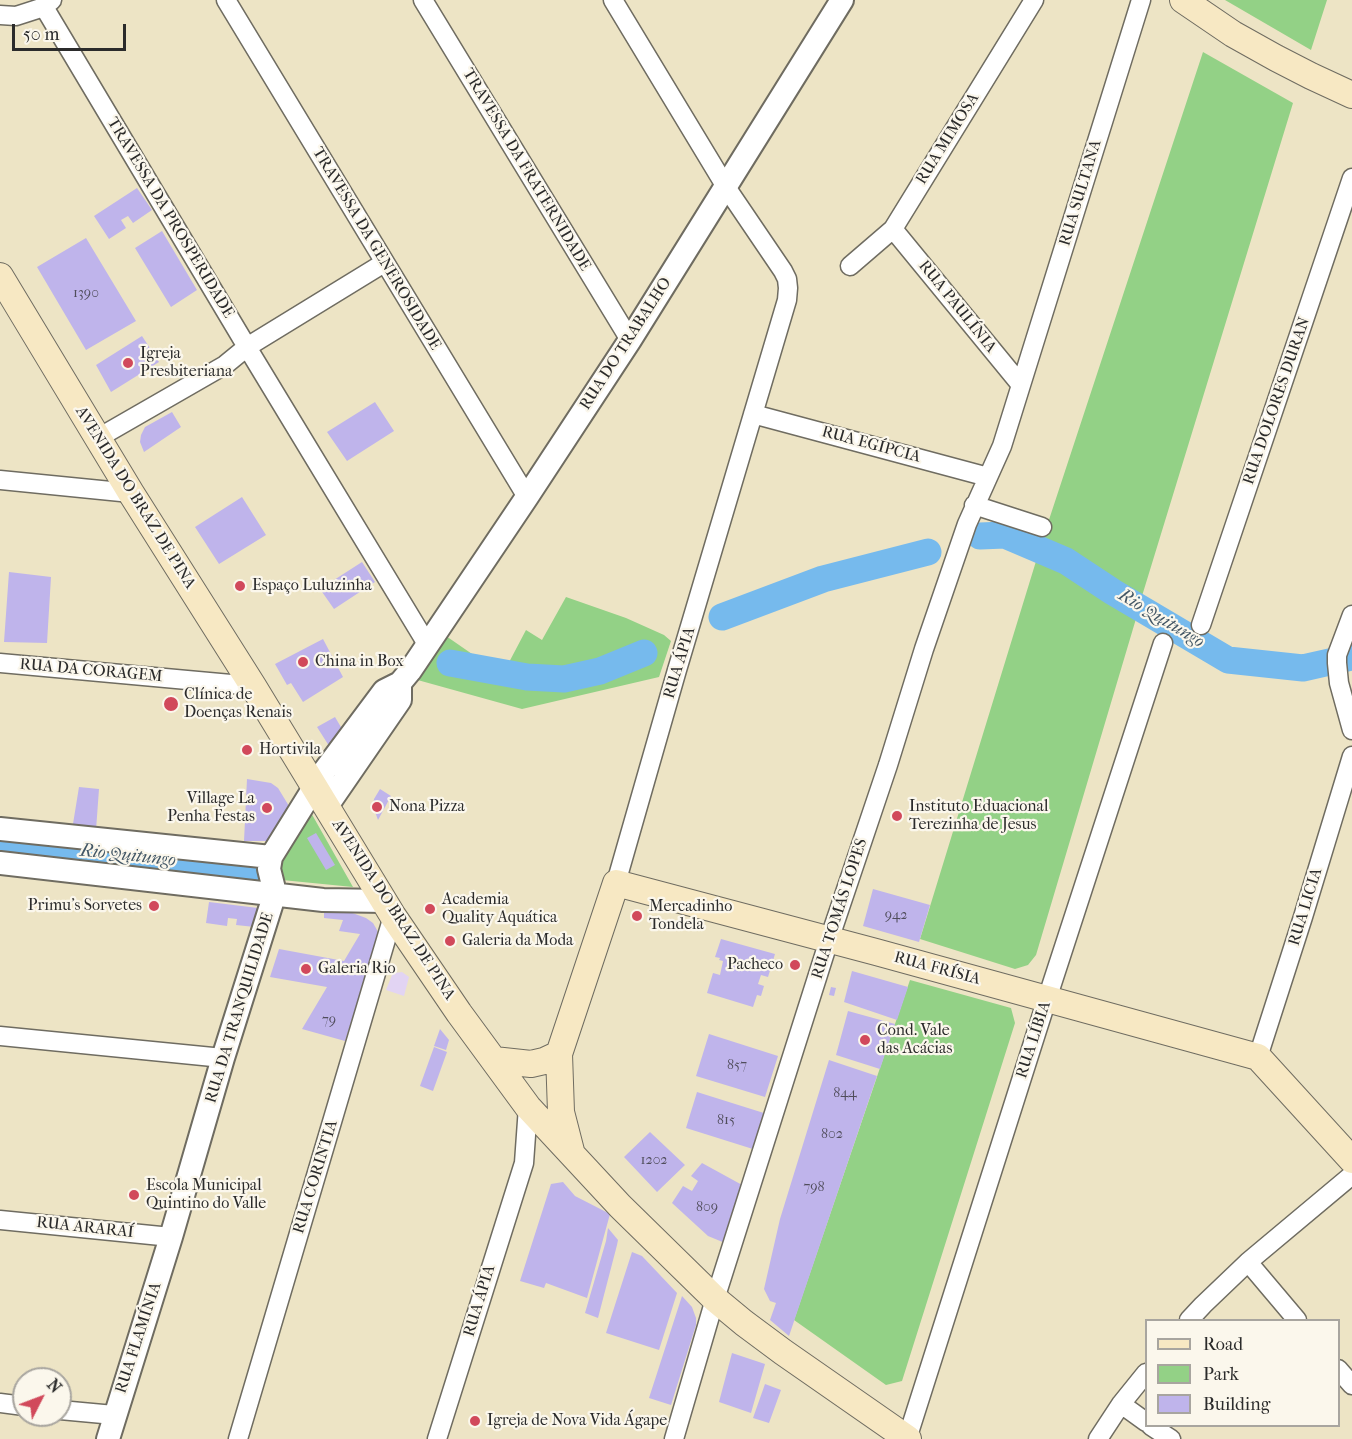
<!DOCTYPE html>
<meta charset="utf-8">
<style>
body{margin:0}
#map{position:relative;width:1352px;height:1439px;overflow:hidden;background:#ede4c5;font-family:"IM FELL French Canon",serif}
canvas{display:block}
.legend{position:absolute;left:1145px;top:1319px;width:195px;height:108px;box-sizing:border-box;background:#fbf7ec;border:2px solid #a8a59f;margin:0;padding:8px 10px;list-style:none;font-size:18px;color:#2b2b2b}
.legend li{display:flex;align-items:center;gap:12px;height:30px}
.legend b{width:30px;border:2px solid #a8a59f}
.north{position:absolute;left:12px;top:1367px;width:60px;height:60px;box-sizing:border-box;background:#fbf7ec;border:2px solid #a8a59f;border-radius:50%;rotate:48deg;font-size:16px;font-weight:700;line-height:24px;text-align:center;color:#2b2b2b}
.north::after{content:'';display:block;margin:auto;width:21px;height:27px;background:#d1495b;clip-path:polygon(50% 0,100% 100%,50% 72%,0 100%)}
.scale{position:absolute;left:12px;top:24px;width:114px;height:27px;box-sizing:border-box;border:3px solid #2b2b2b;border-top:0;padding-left:8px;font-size:18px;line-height:21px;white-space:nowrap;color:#2b2b2b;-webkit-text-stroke:4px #fbf7ec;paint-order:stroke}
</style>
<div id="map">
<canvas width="1352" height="1439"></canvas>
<ul class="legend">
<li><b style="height:8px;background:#f7e8c3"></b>Road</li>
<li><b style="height:16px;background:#93d186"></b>Park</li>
<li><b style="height:16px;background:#bfb4eb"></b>Building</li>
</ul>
<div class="north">N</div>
<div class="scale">50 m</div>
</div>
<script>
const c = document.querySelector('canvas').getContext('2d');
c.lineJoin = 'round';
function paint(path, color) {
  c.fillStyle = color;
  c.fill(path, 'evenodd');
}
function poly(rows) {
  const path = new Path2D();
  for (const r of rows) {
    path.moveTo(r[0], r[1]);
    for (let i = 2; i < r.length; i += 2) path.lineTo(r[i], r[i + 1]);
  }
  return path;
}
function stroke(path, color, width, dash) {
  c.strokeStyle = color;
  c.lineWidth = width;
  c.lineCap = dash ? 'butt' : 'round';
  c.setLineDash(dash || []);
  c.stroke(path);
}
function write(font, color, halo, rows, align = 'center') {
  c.font = font + ' "IM FELL French Canon",serif';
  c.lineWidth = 4.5;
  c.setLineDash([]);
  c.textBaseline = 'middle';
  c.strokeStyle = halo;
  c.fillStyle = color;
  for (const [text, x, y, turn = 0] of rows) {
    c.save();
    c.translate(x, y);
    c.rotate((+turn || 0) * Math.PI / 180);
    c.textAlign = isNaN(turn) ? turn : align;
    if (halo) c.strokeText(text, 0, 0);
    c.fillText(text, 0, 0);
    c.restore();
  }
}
const built = poly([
 [402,972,409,977,404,996,386,990,392,975,395,973]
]);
const green = poly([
 [1225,0,1327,0,1311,50],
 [1203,52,1293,103,1142,596,1079,556,1042,541],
 [1037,558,1138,612,1036,955,1028,965,1015,969,920,939],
 [566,597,626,618,664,635,671,641,659,677,522,709,414,679,446,636,488,665,506,668,526,630,542,640],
 [310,811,353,887,282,880,277,867],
 [910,980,1011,1008,1015,1023,902,1381,886,1385,794,1320]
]);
const river = poly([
 [980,536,1005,535,1066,561,1113,592,1228,660,1303,668,1352,657],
 [722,617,823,579,928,552],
 [450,663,527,677,564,679,600,671,644,653],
 [0,842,255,870]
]);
const building = poly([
 [137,188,152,210,133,223,128,216,121,220,126,228,109,239,94,216],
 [162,231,197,290,171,307,135,248],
 [86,238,136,321,86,350,37,267],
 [142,336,159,362,111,392,96,365],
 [375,402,394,431,347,461,327,432],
 [172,412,181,427,144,452,140,442,141,435,145,427],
 [242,497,266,535,219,564,195,527],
 [362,562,375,582,334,609,320,589],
 [9,572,51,577,47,643,4,642],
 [323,639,343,677,303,702,291,683,287,685,275,664],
 [335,717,348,739,331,749,317,727],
 [247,779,271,783,278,788,289,806,288,811,269,841,244,841],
 [79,787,99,789,96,830,72,830],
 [380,789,391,796,378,820,373,806,374,799],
 [316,833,335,865,326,870,307,838],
 [873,889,930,905,919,942,863,926],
 [209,902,258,908,255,927,236,925,237,919,228,918,227,926,206,923],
 [324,908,347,911,366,918,373,923,377,930,379,938,345,1041,302,1029,327,987,270,977,279,949,344,961,360,934,339,931,343,920,324,918],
 [721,939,775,954,768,977,761,975,758,984,764,986,761,996,757,995,753,1007,707,993,713,973,720,975,723,961,719,960,720,958,715,957],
 [852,971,908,987,897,1020,844,1002],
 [831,987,836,988,834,996,829,995],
 [848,1011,895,1024,880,1069,836,1055],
 [440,1029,449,1040,446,1050,434,1046],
 [709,1034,778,1056,765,1097,696,1076],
 [434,1047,447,1052,433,1091,420,1086],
 [829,1060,877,1076,789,1336,770,1320,776,1303,770,1301,764,1289,780,1219],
 [697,1092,767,1114,756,1150,686,1128],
 [650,1132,685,1165,657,1192,624,1157],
 [702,1163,744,1186,725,1243,708,1236,672,1203,683,1186,692,1191,698,1181,691,1176],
 [563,1182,575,1196,610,1214,587,1298,546,1283,544,1288,520,1281,551,1184],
 [608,1228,618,1240,617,1245,598,1318,585,1313,606,1241],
 [632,1252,642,1256,677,1293,659,1350,606,1333],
 [682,1296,692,1307,696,1318,696,1325,671,1405,649,1398],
 [732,1353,765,1364,751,1413,719,1402],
 [765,1384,781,1390,769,1423,753,1418]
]);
const minor = poly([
 [226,0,527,497],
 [423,0,630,340],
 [613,0,726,187,783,271,787,279,788,288,787,300,677,670,616,883],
 [44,7,247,347,427,644],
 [0,15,16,16,44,7,52,0],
 [893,229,1021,385],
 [850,266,893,229,1034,0],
 [753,414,988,477],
 [98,438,225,365,247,347,384,263],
 [0,480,131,493],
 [974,505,1042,527],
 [1352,615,1337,655,1337,663,1339,683,1352,730],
 [1201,625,1352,178],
 [0,663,253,686],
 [0,1036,223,1058],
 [1258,1057,1303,917,1352,756],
 [0,1220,171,1237],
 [1248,1262,1297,1320],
 [1189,1320,1203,1305,1248,1262,1352,1175],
 [1338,1369,1352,1385],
 [0,1403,24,1406],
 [1121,1404,1146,1422],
 [60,1410,114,1415],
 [1151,1426,1171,1439],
 [238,1439,393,916],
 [437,1439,524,1163,528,1107],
 [674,1439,715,1299,829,940,888,765,924,649,967,524,1002,446,1141,0],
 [907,1439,1047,999,1163,643],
 [1098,1439,1121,1404,1146,1373]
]);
const tertiary = poly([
 [327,806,400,700,400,683],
 [0,829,271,857],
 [0,863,323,900,384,901],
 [108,1439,171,1237,223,1058,275,893,269,869,271,857,325,770,384,691,400,683,410,671,527,497,630,340,842,0]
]);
const secondary = poly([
 [1183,0,1233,34,1276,58,1311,76,1352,95],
 [0,276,131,493,253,686,393,916,459,1013,528,1107,620,1206,715,1299,744,1323,783,1352,908,1439],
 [494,1060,531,1064,544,1061,559,1054],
 [571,1151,561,1112,559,1054,616,883,876,952,1258,1057,1352,1160]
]);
const markers = [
 [128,363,6,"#d1495b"],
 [240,586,6,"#d1495b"],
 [303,662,6,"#d1495b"],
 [171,704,8,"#d1495b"],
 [247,750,6,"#d1495b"],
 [377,807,6,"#d1495b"],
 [267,808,6,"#d1495b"],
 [897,816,6,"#d1495b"],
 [154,906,6,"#d1495b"],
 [430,909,6,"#d1495b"],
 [637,916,6,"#d1495b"],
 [450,941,6,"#d1495b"],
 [795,965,6,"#d1495b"],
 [306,969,6,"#d1495b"],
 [865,1040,6,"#d1495b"],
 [134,1195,6,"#d1495b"],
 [475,1421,6,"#d1495b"]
];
const numberNames = [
 ["1390",86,294],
 ["942",896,916],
 ["79",329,1021],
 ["857",737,1066],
 ["844",845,1094],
 ["815",726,1121],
 ["802",832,1135],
 ["1202",654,1161],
 ["798",814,1188],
 ["809",707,1208]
];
const streetNames = [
 ["RUA MIMOSA",948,139,-58],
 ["TRAVESSA DA FRATERNIDADE",526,170,59],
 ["RUA SULTANA",1081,193,-73],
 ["TRAVESSA DA PROSPERIDADE",170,218,59],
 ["TRAVESSA DA GENEROSIDADE",376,249,59],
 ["RUA PAULÍNIA",957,307,51],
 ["RUA DO TRABALHO",626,344,-57],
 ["RUA DOLORES DURAN",1277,401,-71],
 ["RUA EGÍPCIA",871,445,15],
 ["AVENIDA DO BRAZ DE PINA",135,498,58],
 ["RUA ÁPIA",680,663,-73],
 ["RUA DA CORAGEM",91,671,5],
 ["RUA LICIA",1306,907,-73],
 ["RUA TOMÁS LOPES",840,909,-72],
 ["AVENIDA DO BRAZ DE PINA",393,910,57],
 ["RUA FRÍSIA",937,969,15],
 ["RUA DA TRANQUILIDADE",240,1008,-73],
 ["RUA LÍBIA",1034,1040,-72],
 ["RUA CORINTIA",316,1177,-73],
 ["RUA ARARAÍ",85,1228,6],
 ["RUA ÁPIA",480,1301,-73],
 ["RUA FLAMÍNIA",139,1338,-72]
];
const poiNames = [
 ["Igreja",140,354],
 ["Presbiteriana",140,372],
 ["Espaço Luluzinha",252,586],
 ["China in Box",315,662],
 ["Clínica de",184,695],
 ["Doenças Renais",184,713],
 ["Hortivila",259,750],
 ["Village La",255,799,"right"],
 ["Penha Festas",255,817,"right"],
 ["Nona Pizza",389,807],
 ["Instituto Eduacional",909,807],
 ["Terezinha de Jesus",909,825],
 ["Academia",442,900],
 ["Quality Aquática",442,918],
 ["Primu’s Sorvetes",142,906,"right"],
 ["Mercadinho",649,907],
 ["Tondela",649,925],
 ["Galeria da Moda",462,941],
 ["Pacheco",783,965,"right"],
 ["Galeria Rio",318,969],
 ["Cond. Vale",877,1031],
 ["das Acácias",877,1049],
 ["Escola Municipal",146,1186],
 ["Quintino do Valle",146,1204],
 ["Igreja de Nova Vida Ágape",487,1421]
];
const waterNames = [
 ["Rio Quitungo",1161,619,31],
 ["Rio Quitungo",128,856,6]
];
paint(built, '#e2d4f3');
paint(green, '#93d186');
stroke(river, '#76baed', 27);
paint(building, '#bfb4eb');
stroke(minor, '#6f6c61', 21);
stroke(tertiary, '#6f6c61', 26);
stroke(secondary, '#6f6c61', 28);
stroke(minor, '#fff', 18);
stroke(tertiary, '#fff', 22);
stroke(secondary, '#f7e8c3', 26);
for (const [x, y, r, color] of markers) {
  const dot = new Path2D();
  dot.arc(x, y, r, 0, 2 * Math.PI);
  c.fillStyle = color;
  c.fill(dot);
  stroke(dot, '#fbf7ec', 2);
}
write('14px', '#504d5b', null, numberNames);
write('16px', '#2b2b2b', '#fbf7ec', streetNames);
write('16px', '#2b2b2b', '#fbf7ec', poiNames, 'left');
write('italic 18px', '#425665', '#fbf7ec', waterNames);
</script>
